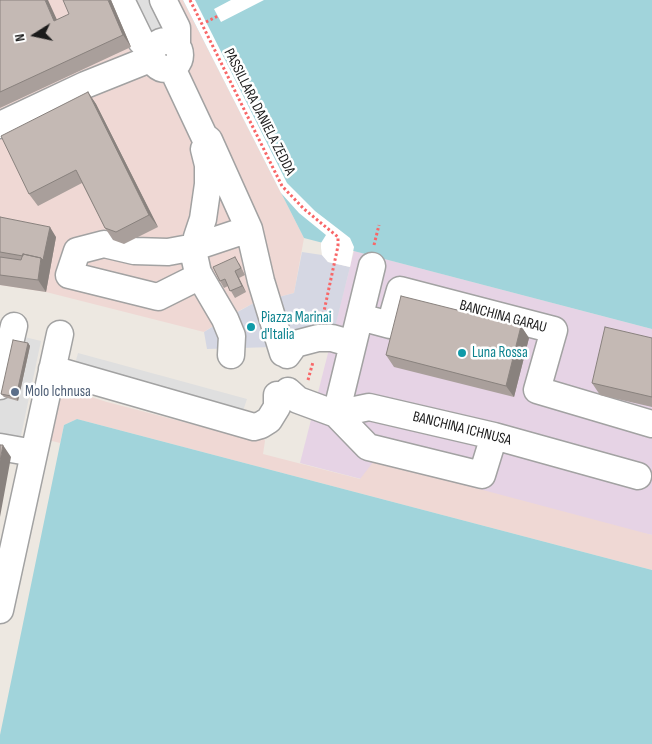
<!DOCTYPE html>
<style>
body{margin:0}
#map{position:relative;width:652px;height:744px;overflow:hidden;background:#ede8e1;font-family:"Sofia Sans Condensed",sans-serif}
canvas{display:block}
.north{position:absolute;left:10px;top:10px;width:50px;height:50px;-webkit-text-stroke:4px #fff;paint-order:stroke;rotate:260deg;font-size:14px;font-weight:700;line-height:20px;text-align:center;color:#1b1b1b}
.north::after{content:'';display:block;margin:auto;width:18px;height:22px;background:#1b1b1b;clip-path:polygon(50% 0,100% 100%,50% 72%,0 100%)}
</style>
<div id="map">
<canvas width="652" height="744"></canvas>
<div class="north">N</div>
</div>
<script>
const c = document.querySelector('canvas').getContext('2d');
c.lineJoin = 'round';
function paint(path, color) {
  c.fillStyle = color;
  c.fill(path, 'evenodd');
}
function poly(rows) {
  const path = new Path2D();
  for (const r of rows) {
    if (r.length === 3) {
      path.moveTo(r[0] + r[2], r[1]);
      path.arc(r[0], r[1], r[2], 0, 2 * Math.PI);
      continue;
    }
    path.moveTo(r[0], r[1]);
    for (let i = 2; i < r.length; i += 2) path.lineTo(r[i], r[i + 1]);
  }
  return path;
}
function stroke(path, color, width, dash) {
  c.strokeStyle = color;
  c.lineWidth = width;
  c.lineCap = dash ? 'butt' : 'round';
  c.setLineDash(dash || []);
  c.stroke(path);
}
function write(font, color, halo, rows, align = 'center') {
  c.font = font + ' "Sofia Sans Condensed",sans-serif';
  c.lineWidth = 5;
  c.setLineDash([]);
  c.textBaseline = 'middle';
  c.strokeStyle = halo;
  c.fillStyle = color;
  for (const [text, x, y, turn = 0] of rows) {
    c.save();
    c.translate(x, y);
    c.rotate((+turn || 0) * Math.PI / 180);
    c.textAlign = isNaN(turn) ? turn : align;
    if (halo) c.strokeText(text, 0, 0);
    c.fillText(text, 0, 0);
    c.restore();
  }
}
const industrial = poly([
 [354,251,652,329,652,535,361,479,300,463]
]);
const military = poly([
 [0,0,183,0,304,238,294,293,252,304,225,318,204,332,46,292,0,285],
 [65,389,107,402,245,438,253,432,263,434,265,441,263,454,360,479,374,461,652,535,652,570,77,419,64,425,60,443,48,440,59,391]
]);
const parking = poly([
 [127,0,159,0,171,24,147,37],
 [0,331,41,341,19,445,0,451],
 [78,353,247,399,241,417,73,371]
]);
const plaza = poly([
 [302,252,322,255,328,262,350,267,334,331,273,347,207,349,204,332,225,319,252,304,294,293]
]);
const water = poly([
 [183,0,652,0,652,329,304,238],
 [77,419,652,570,652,744,0,744,0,735,64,425]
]);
const pier = poly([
 [183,0,195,0,287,183,315,211,350,238,354,247,350,267,328,262,322,255,321,248,321,243,326,235,299,213,281,193],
 [231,0,264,0,221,22,214,9]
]);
const path = poly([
 [190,0,282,186,304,209,338,237,338,246,323,316],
 [206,22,218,16],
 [374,245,379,225],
 [308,380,313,362]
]);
const minor = poly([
 [121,0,141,41,153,50],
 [163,0,177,28,177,46],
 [166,55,14],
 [172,68,204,136,209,140,249,229,261,281,283,353],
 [0,125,85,85,145,61,153,59],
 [204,149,208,165,208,184,203,219,197,237,194,255,198,273,225,319,232,336,231,355],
 [372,266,336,414,368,447,482,475,494,436],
 [200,276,158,297,69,275,77,251,104,244,134,251,168,252,195,247,249,229],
 [360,317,390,325,400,290,554,330,537,390,652,424],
 [287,355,295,344,318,338,332,338,353,344],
 [52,369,254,427,261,425,269,420,277,407,277,395],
 [0,386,14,326],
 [288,391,298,400,336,414,369,407,494,436,638,476],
 [0,447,34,453],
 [0,610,60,334]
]);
const wall = poly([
 [0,0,57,20,111,0,131,47,0,108],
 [88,92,96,104,158,227,124,244,113,240,105,228,82,183,38,206,29,194],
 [0,217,56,237,46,292,0,285],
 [239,263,245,275,239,278,246,292,235,298,228,286,224,288,220,281],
 [521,326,529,338,514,397,394,367,386,355],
 [652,338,652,407,600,395,592,383],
 [28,343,30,346,18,401,4,397,1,394]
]);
const shadedWall = poly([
 [45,0,48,0,63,33,54,21],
 [108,0,111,0,131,47,123,35],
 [88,92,96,104,158,227,149,215],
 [50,227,56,237,46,292,38,280,41,258],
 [235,271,239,278,246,292,242,286],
 [521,326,529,338,514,397,506,386],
 [28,343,30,346,18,401,16,397],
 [3,445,11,457,0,517,0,461]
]);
const building = poly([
 [0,0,45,0,54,21,69,14,63,0,108,0,123,35,0,92,0,0],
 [88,92,149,215,116,232,105,228,76,170,29,194,1,136,88,92],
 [0,217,50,227,43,260,41,258,23,254,23,256,0,252,0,217],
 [23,254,41,258,38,280,0,275,0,257,21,260,23,254],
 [235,257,241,268,235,271,242,286,230,291,225,279,220,281,213,267,235,257],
 [401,296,521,326,506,386,386,355,401,296],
 [605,327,652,338,652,397,592,383,605,327],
 [13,340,28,343,16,397,1,394,13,340],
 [0,445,3,445,0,461,0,445]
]);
const markers = [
 [251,327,5,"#0f9aa8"],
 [462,353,5,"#0f9aa8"],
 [15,392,5,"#5c6f8a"]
];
const streetNames = [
 ["PASSILLARA DANIELA ZEDDA",259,112,63],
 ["BANCHINA GARAU",503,317,15],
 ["BANCHINA ICHNUSA",462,429,14]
];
const cultureNames = [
 ["Piazza Marinai",261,318],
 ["d'Italia",261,335],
 ["Luna Rossa",472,353]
];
const serviceNames = [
 ["Molo Ichnusa",25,392]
];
paint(industrial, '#e6d3e5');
paint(military, '#efd8d4');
paint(parking, '#dfdfdf');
paint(plaza, '#d5d7e3');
paint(water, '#a1d4db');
paint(pier, '#fff');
stroke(minor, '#a2a2a2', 29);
stroke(path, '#f86768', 3, [2.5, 2.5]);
stroke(minor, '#fff', 26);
paint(wall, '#a99f9b');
paint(shadedWall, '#89827e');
paint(building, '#c4b9b4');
stroke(building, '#89827e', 1);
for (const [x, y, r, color] of markers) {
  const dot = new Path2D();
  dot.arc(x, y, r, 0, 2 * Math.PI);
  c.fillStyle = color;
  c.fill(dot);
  stroke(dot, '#fff', 2);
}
write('15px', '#1b1b1b', '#fff', streetNames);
write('15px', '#0d838f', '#fff', cultureNames, 'left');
write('15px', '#4e5e75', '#fff', serviceNames, 'left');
</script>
